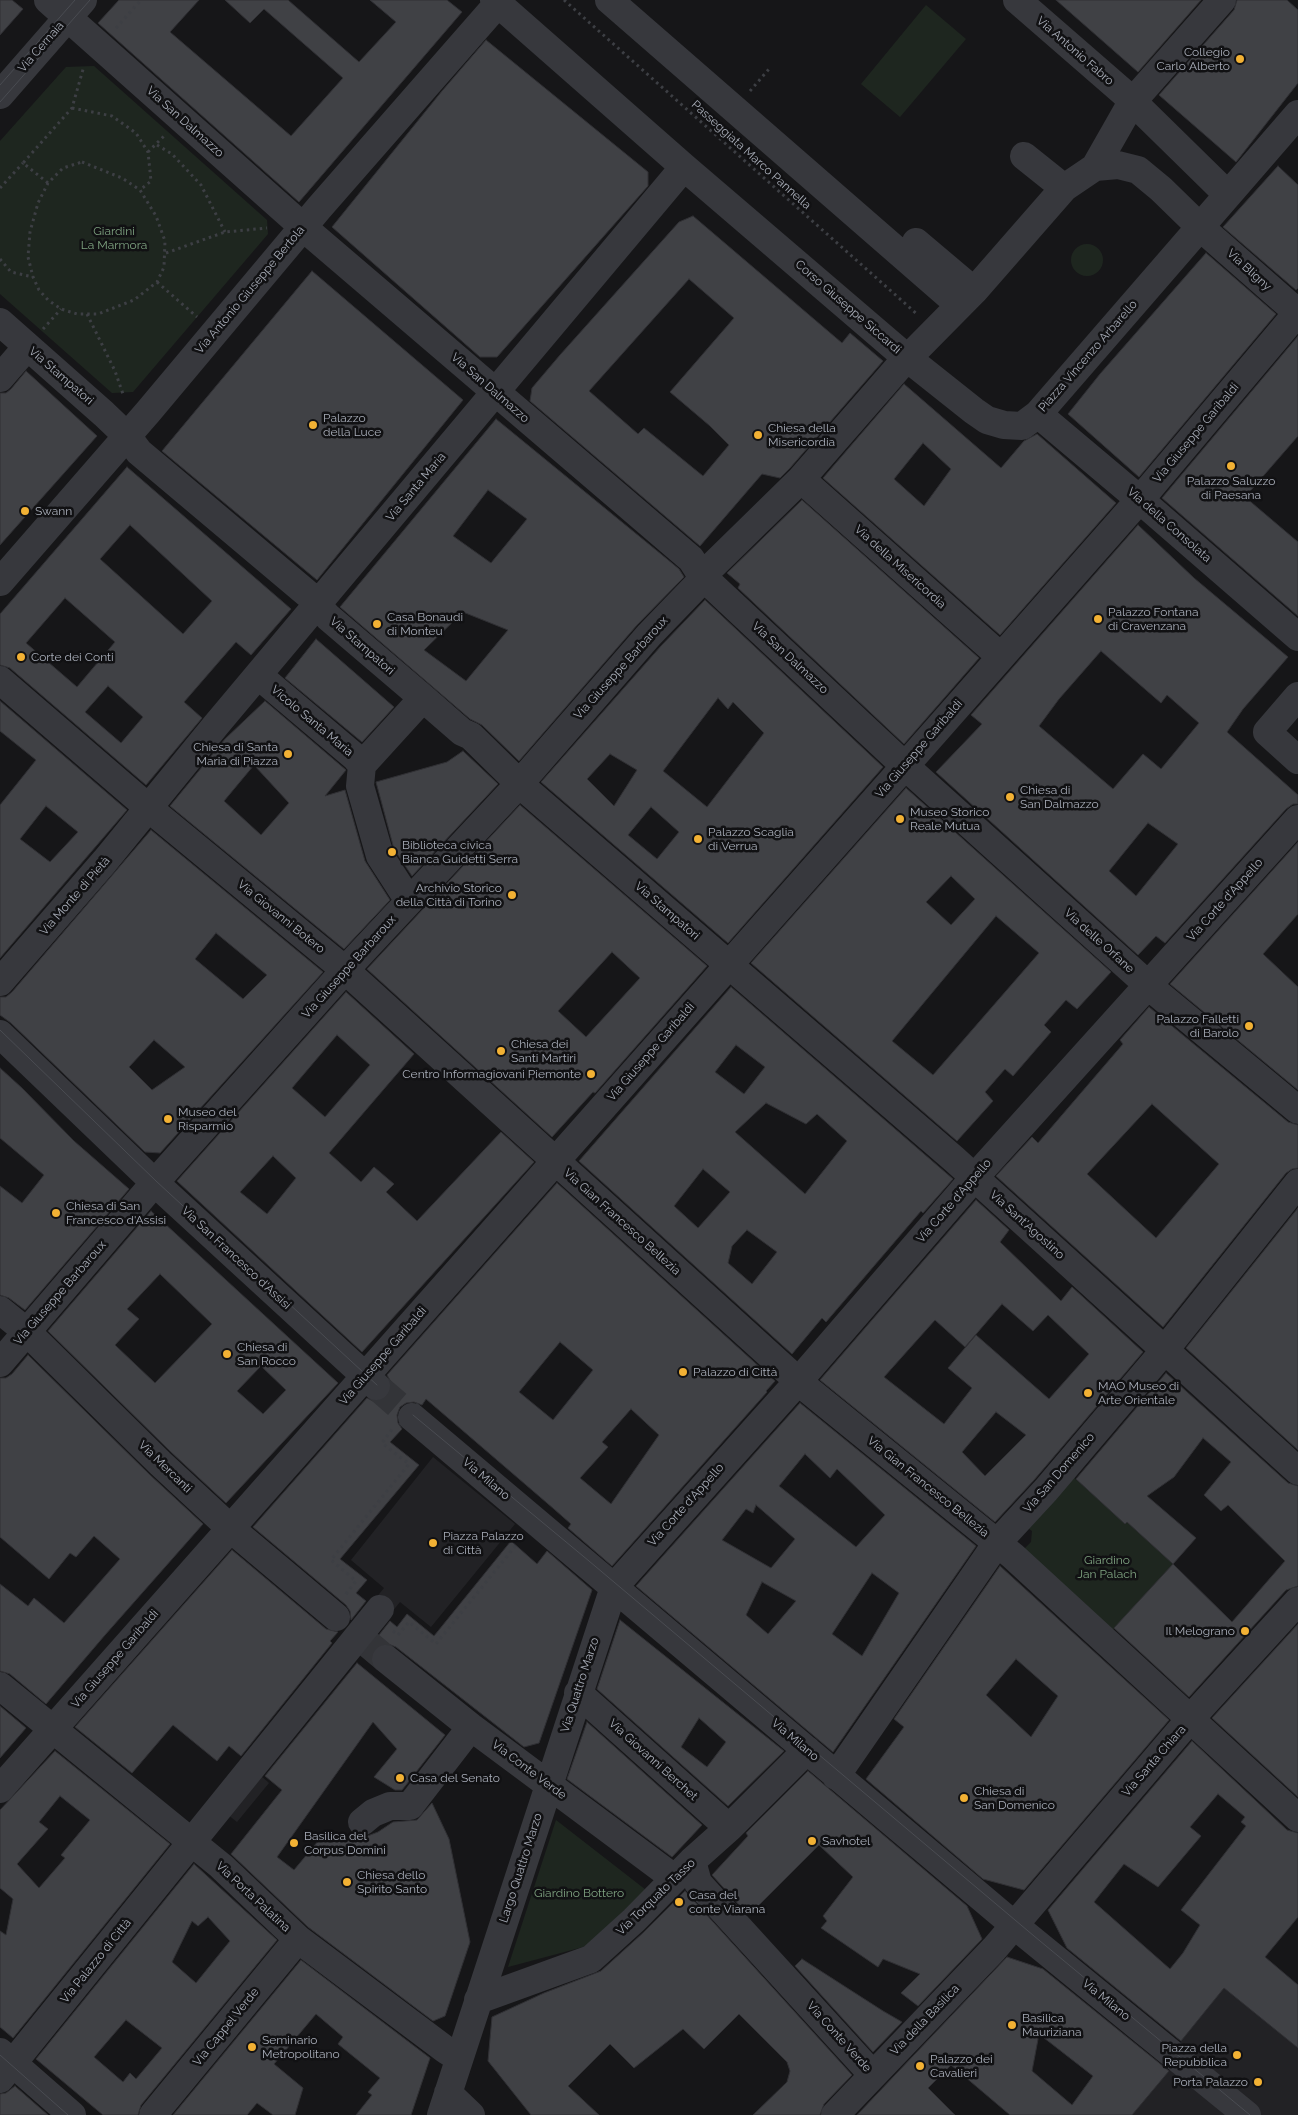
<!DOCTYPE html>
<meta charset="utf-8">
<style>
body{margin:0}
canvas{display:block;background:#161618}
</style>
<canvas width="1298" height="2115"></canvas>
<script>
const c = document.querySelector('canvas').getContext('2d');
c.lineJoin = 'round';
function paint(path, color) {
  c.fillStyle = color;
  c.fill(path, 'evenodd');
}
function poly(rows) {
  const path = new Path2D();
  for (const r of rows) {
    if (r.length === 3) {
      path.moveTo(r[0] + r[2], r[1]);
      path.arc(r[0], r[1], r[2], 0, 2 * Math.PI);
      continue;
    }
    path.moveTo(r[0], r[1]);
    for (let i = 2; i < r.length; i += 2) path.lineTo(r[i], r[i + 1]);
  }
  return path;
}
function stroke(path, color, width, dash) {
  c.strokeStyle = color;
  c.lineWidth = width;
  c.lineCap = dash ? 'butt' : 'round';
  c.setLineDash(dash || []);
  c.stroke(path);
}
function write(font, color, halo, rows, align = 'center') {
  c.font = font + ' Raleway,sans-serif';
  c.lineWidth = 5;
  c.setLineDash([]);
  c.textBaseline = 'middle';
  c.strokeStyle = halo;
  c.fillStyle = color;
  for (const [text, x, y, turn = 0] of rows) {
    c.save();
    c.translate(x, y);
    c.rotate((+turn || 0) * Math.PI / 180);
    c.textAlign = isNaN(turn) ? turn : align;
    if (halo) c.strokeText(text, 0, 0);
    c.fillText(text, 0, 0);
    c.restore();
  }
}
const built = poly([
 [433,1457,515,1524,431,1627,400,1602,260,1775,269,1783,237,1822,212,1802,384,1588,351,1560],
 [1224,1988,1298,2048,1298,2115,1260,2115,1178,2049,1181,2041],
 [1171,2065,1239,2115,1132,2115,1169,2071]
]);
const green = poly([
 [926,5,966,39,900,117,861,84],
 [94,66,267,220,268,234,133,392,112,393,0,294,0,141,66,67],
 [1087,260,16],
 [1072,1476,1125,1523,1127,1522,1173,1564,1110,1633,1024,1549,1031,1542,1032,1531,1028,1528],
 [556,1820,646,1890,587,1946,508,1967]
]);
const building = poly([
 [0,0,12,0,23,9,0,35,0,0],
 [119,0,199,0,170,32,291,136,343,78,264,9,250,23,225,0,288,0,359,62,396,22,370,0,447,0,462,12,299,202,98,23,119,0],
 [1056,0,1201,0,1138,72,1056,0],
 [1237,0,1287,0,1298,10,1298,83,1236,162,1159,95,1234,10,1237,0],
 [486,40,648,172,648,186,497,357,480,357,332,227,442,91,486,40],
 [1278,166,1298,185,1298,288,1296,290,1223,227,1278,166],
 [693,216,842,343,850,333,883,361,790,468,780,478,762,474,700,546,530,401,532,388,560,355,679,222,693,216],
 [689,279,734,318,670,392,710,426,729,445,703,476,644,428,638,434,589,391,689,279],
 [1206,253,1276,314,1139,477,1068,414,1100,374,1206,253],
 [312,271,463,400,317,580,162,451,312,271],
 [1298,336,1298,436,1245,497,1298,542,1298,616,1162,498,1298,336],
 [26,371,97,436,0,545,0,393,6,393,11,389,26,371],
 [904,384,1001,468,1024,441,1037,434,1116,503,1000,635,823,478,904,384],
 [923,443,951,469,924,506,894,479,923,443],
 [496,419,667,559,679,569,684,577,637,625,519,761,482,725,470,719,340,607,496,419],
 [488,490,527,519,491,563,453,536,488,490],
 [463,612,508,630,466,681,424,650,463,612],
 [127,467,291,609,251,655,236,642,184,702,202,718,146,785,10,668,0,665,0,614,127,467],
 [130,525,212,601,183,634,100,559,130,525],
 [65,598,115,642,77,687,26,643,65,598],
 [108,686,143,717,121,743,85,712,108,686],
 [802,500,979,658,904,744,738,588,740,584,727,573,802,500],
 [1138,525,1194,578,1288,657,1243,709,1227,732,1298,795,1298,804,1293,804,1286,809,1165,943,1156,936,1138,955,936,772,982,724,971,715,1138,525],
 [1101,651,1161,703,1167,695,1199,723,1161,769,1143,754,1113,789,1039,726,1059,699,1101,651],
 [1148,823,1178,844,1136,896,1109,871,1148,823],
 [705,600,883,767,728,943,541,782,661,646,705,600],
 [718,698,728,709,733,702,764,733,707,807,663,771,718,698],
 [610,754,637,770,614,806,587,779,610,754],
 [651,807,679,832,657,859,628,835,651,807],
 [316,639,394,707,362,742,285,678,316,639],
 [0,701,127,810,0,958,0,805,36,760,0,731,0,701],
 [46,806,78,832,50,862,20,839,46,806],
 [265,701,346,770,325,796,345,790,365,861,390,900,344,949,170,806,225,739,265,701],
 [254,765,289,803,261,835,224,801,254,765],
 [463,751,498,784,412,876,394,849,376,782,447,762,463,751],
 [906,788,1111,972,1077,1009,1066,1000,1044,1025,1051,1032,1013,1076,1005,1069,985,1092,993,1101,957,1141,751,963,906,788],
 [951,876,975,899,951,925,926,902,951,876],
 [996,916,1039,953,933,1075,892,1041,996,916],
 [520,805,707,966,595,1093,593,1092,552,1137,367,969,520,805],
 [612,952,640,978,586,1037,558,1011,612,952],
 [151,830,323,972,160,1153,145,1152,11,1023,0,1015,0,997,6,997,12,992,151,830],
 [216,933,267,975,243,999,195,959,216,933],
 [154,1040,185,1067,152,1090,129,1067,154,1040],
 [1298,842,1298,914,1263,954,1298,987,1298,1090,1170,984,1298,842],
 [731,987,953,1179,923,1213,921,1211,826,1322,822,1318,792,1354,579,1161,731,987],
 [736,1045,765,1067,744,1094,715,1072,736,1045],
 [766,1103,806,1124,817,1114,847,1141,805,1194,735,1132,766,1103],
 [703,1169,730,1192,698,1228,674,1206,703,1169],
 [747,1230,777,1252,752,1284,728,1263,732,1246,747,1230],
 [346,992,414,1054,329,1153,361,1182,374,1167,394,1184,386,1192,417,1221,501,1132,534,1162,362,1352,177,1181,346,992],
 [337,1035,370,1065,325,1117,292,1088,337,1035],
 [273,1156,296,1178,267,1214,240,1192,273,1156],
 [1149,1007,1288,1122,1298,1125,1298,1168,1292,1169,1286,1173,1163,1327,996,1176,1032,1137,1038,1143,1123,1044,1120,1040,1149,1007],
 [1152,1104,1219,1164,1156,1238,1087,1174,1152,1104],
 [0,1068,22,1088,74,1141,129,1189,25,1310,9,1298,0,1295,0,1186,22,1203,44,1175,0,1138,0,1068],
 [557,1183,775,1381,766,1391,767,1392,612,1566,568,1528,571,1524,554,1509,426,1399,422,1405,414,1402,406,1403,400,1407,397,1415,398,1423,402,1429,390,1442,419,1465,340,1559,367,1580,356,1593,366,1601,351,1620,350,1611,346,1605,253,1527,367,1398,373,1401,380,1401,388,1396,391,1389,391,1382,387,1375,557,1183],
 [560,1342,593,1370,553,1420,519,1392,560,1342],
 [631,1409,659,1435,611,1504,580,1478,608,1447,602,1442,631,1409],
 [976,1200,1009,1230,1000,1242,1061,1301,1072,1287,1143,1352,1034,1480,995,1522,820,1380,976,1200],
 [1002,1304,1033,1331,1048,1315,1089,1354,1049,1399,976,1335,948,1368,972,1388,944,1424,884,1377,935,1320,965,1347,1002,1304],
 [996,1412,1026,1435,985,1476,962,1452,996,1412],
 [1298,1208,1298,1450,1186,1348,1298,1208],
 [151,1211,338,1383,226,1503,171,1452,48,1331,151,1211],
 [160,1274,212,1324,155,1383,115,1345,139,1319,127,1309,160,1274],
 [261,1366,286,1390,263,1414,237,1391,261,1366],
 [28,1355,149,1474,203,1524,105,1635,46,1704,10,1674,0,1671,0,1584,28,1606,34,1598,64,1623,120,1559,94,1536,76,1557,70,1553,49,1579,0,1537,0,1378,6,1378,12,1374,28,1355],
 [1166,1373,1288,1483,1298,1486,1298,1586,1286,1590,1189,1697,1114,1628,1173,1564,1127,1522,1125,1524,1076,1479,1166,1373],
 [1203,1438,1231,1462,1204,1495,1221,1511,1228,1505,1285,1561,1232,1622,1173,1564,1196,1538,1147,1496,1174,1477,1203,1438],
 [800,1403,976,1546,833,1752,636,1586,800,1403],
 [805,1454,830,1478,837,1469,885,1515,856,1547,779,1486,805,1454],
 [756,1505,795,1539,771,1568,722,1540,746,1509,753,1513,756,1505],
 [872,1573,899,1593,862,1656,832,1634,872,1573],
 [762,1582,796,1601,768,1634,746,1615,762,1582],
 [511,1541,537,1564,547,1551,592,1590,539,1743,524,1747,396,1647,388,1644,380,1645,375,1640,390,1621,397,1627,407,1614,434,1636,511,1541],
 [232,1550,326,1629,338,1632,330,1641,332,1643,241,1756,229,1746,217,1761,173,1725,132,1773,75,1727,232,1550],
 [1000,1566,1169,1720,1024,1890,983,1879,866,1779,904,1727,894,1719,1000,1566],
 [1016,1659,1058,1696,1031,1737,986,1695,1016,1659],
 [620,1620,784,1751,728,1806,597,1689,620,1620],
 [699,1718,726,1742,707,1767,681,1747,699,1718],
 [1298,1624,1298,1797,1212,1718,1298,1624],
 [357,1663,445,1735,402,1790,395,1790,374,1777,397,1749,373,1722,277,1857,294,1870,319,1840,355,1836,365,1837,378,1832,393,1822,417,1820,432,1803,449,1839,470,1942,445,2016,433,2021,308,1927,231,1854,282,1790,265,1776,357,1663],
 [0,1706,26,1728,0,1758,0,1706],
 [587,1722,702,1825,672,1857,567,1779,587,1722],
 [1192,1741,1287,1830,1298,1833,1298,1917,1265,1957,1298,1985,1298,2048,1224,1988,1181,2041,1067,1948,1048,1910,1192,1741],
 [1218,1794,1245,1817,1241,1822,1246,1826,1181,1910,1200,1925,1183,1953,1170,1969,1094,1902,1124,1864,1158,1887,1201,1836,1190,1827,1218,1794],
 [55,1751,170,1844,13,2038,0,2027,0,1931,6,1935,13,1899,0,1888,0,1810,55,1751],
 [60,1796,90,1820,61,1855,65,1858,39,1888,17,1864,48,1829,39,1822,60,1796],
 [808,1771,967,1906,982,1939,918,2006,901,1993,920,1974,883,1959,878,1967,821,1928,827,1921,823,1916,853,1877,819,1845,752,1912,743,1904,740,1906,712,1875,748,1836,746,1833,808,1771],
 [194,1864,277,1940,141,2105,138,2115,103,2115,36,2059,194,1864],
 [208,1917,230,1941,196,1983,172,1962,192,1921,198,1926,208,1917],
 [126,2020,162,2048,136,2079,130,2073,123,2082,94,2057,126,2020],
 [685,1891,852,2075,824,2104,820,2115,753,2115,787,2082,790,2071,787,2062,739,2014,704,2049,683,2029,634,2068,610,2044,568,2086,599,2115,531,2115,488,2061,492,2017,544,1993,601,1971,644,1932,685,1891],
 [1007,1957,1043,1969,1169,2071,1132,2115,1010,2115,951,2065,928,2088,955,2115,857,2115,1007,1957],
 [1039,2034,1093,2076,1072,2105,1032,2071,1039,2034],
 [802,1959,883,2011,902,2022,873,2052,795,1966,802,1959],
 [301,1960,430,2058,411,2115,356,2115,372,2095,368,2092,380,2078,338,2044,343,2037,316,2014,274,2064,303,2088,295,2115,273,2115,257,2103,247,2115,173,2115,301,1960],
 [15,2086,16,2087,48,2115,0,2115,0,2094,6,2093,15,2086]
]);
const minorTunnel = poly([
 [376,1386,412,1417],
 [367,1643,386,1659]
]);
const path = poly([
 [564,0,918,315],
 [116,28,141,0],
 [750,91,769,69],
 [72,108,112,116,136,133,148,152,151,181,140,190],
 [157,145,172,154,201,185,225,232],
 [148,152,165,135],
 [82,162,122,178,140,190,156,216,165,241,164,267,157,282,134,300,98,314,77,314,61,309,48,300,39,290,33,277,28,257,30,232,38,203,48,183,63,168,82,162],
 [48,183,23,163,72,108,84,66],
 [0,188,23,163],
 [166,253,225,232,267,228],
 [0,259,11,272,33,277],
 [157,282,197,317],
 [87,314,115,371,124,397],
 [43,329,61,309],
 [346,1594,356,1581,331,1560,409,1464,382,1443,393,1428],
 [393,1631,398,1635,409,1622,436,1644,516,1545]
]);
const minor = poly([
 [48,0,311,234,691,559,702,576,905,766,1157,993,1298,1110],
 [494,0,684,167,901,353,974,411,987,420,1004,425,1022,426,1038,414,1298,114],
 [609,0,949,296,974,291],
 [1017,0,1124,93,1228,195],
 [0,95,83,0],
 [1024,156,1064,188],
 [1095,167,1132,102,1222,0],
 [916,242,974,291],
 [0,322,104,414,127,436,139,452,310,596,328,617,423,698,462,732,471,736,524,788,954,1159,1298,1471],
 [0,378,27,347],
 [1038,414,1139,499,1298,637],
 [801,479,1000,656],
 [702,576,801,479,897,369,974,291,1064,188,1095,167,1118,165,1138,170,1161,189,1200,227,1298,313],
 [0,582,148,412,319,208,501,0],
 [258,675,355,757,362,765,360,786,380,856,409,901],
 [0,680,151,810,345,970,806,1388,1013,1556,1298,1818],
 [1298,696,1267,732,1298,760],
 [362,765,423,698],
 [0,982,105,861,216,725,684,167],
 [0,1034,155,1183,376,1386],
 [0,1310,27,1332,160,1463,230,1528,336,1617],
 [0,1363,150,1188,345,970,520,783,649,635,704,578],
 [412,1417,1014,1925,1247,2115],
 [386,1659,471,1727,674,1878],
 [0,1686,221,1866,298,1939,446,2050,459,2058],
 [578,1693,729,1828],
 [836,1776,997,1543,1046,1490,1164,1351,1298,1183],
 [0,1789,905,766,1149,489,1298,312],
 [362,1822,373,1813,390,1806,410,1806,471,1727],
 [692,1861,698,1883,873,2075],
 [478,2000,591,1959,634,1920,692,1861,729,1828,807,1750],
 [0,2052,72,2115],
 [0,2079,380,1609],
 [448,2093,471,2115],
 [153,2115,298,1939],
 [441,2115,614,1587,802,1377,974,1178,1298,819],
 [835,2115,994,1949,1191,1718,1298,1601]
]);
const tram = poly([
 [0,85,75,0],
 [0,102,90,0],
 [0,1030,156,1181,377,1385],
 [413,1415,589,1561,1034,1936,1250,2115],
 [0,2055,68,2115]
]);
const markers = [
 [1240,59,5,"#f2b134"],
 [313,425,5,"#f2b134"],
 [758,435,5,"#f2b134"],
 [1231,466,5,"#f2b134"],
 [25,511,5,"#f2b134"],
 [1098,619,5,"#f2b134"],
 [377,624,5,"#f2b134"],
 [21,657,5,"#f2b134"],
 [288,754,5,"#f2b134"],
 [1010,797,5,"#f2b134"],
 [900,819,5,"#f2b134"],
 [698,839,5,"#f2b134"],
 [392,852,5,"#f2b134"],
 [512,895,5,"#f2b134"],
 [1249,1026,5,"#f2b134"],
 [501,1051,5,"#f2b134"],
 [591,1074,5,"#f2b134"],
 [168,1119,5,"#f2b134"],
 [56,1213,5,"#f2b134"],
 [227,1354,5,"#f2b134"],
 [683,1372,5,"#f2b134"],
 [1088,1393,5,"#f2b134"],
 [433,1543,5,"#f2b134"],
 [1245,1631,5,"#f2b134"],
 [400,1778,5,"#f2b134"],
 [964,1798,5,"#f2b134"],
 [812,1841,5,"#f2b134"],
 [294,1843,5,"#f2b134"],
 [347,1882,5,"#f2b134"],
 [679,1902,5,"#f2b134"],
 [1012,2025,5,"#f2b134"],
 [252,2047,5,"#f2b134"],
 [1237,2055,5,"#f2b134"],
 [920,2066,5,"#f2b134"],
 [1258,2082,5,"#f2b134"]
];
const streetNames = [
 ["Via Cernaia",41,47,-49],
 ["Via Antonio Fabro",1075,51,41],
 ["Via San Dalmazzo",185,122,42],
 ["Passeggiata Marco Pannella",751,155,42],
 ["Via Bligny",1249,270,42],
 ["Via Antonio Giuseppe Bertola",250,290,-50],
 ["Corso Giuseppe Siccardi",848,307,41],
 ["Piazza Vincenzo Arbarello",1088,356,-49],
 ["Via Stampatori",61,376,41],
 ["Via San Dalmazzo",490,388,41],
 ["Via Giuseppe Garibaldi",1196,433,-50],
 ["Via Santa Maria",416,487,-50],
 ["Via della Consolata",1169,525,41],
 ["Via della Misericordia",900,567,42],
 ["Via Stampatori",362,646,41],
 ["Via San Dalmazzo",790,658,43],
 ["Via Giuseppe Barbaroux",621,668,-48],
 ["Vicolo Santa Maria",312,721,40],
 ["Via Giuseppe Garibaldi",919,749,-49],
 ["Via Monte di Pietà",75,896,-49],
 ["Via Corte d'Appello",1225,900,-48],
 ["Via Stampatori",667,911,41],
 ["Via Giovanni Botero",281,917,39],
 ["Via delle Orfane",1099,941,42],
 ["Via Giuseppe Barbaroux",349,967,-48],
 ["Via Giuseppe Garibaldi",651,1052,-49],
 ["Via Corte d'Appello",954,1201,-49],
 ["Via Gian Francesco Bellezia",622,1222,42],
 ["Via Sant'Agostino",1027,1225,42],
 ["Via San Francesco d'Assisi",236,1258,43],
 ["Via Giuseppe Barbaroux",60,1293,-49],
 ["Via Giuseppe Garibaldi",383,1356,-49],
 ["Via Mercanti",165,1467,44],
 ["Via San Domenico",1059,1473,-49],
 ["Via Milano",486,1479,40],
 ["Via Gian Francesco Bellezia",928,1487,39],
 ["Via Corte d'Appello",686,1505,-48],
 ["Via Giuseppe Garibaldi",115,1659,-49],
 ["Via Quattro Marzo",580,1685,-72],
 ["Via Milano",795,1740,40],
 ["Via Giovanni Berchet",653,1760,42],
 ["Via Santa Chiara",1154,1761,-49],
 ["Via Conte Verde",529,1770,37],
 ["Largo Quattro Marzo",521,1868,-72],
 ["Via Porta Palatina",253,1897,43],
 ["Via Torquato Tasso",656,1897,-44],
 ["Via Palazzo di Città",96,1961,-51],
 ["Via Milano",1106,2000,39],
 ["Via della Basilica",925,2020,-46],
 ["Via Cappel Verde",226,2027,-51],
 ["Via Conte Verde",839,2037,48]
];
const poiNames = [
 ["Collegio",1230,52,"right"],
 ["Carlo Alberto",1230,66,"right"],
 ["Palazzo",323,418],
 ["della Luce",323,432],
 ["Chiesa della",768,428],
 ["Misericordia",768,442],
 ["Palazzo Saluzzo",1231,481,"center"],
 ["di Paesana",1231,495,"center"],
 ["Swann",35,511],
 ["Palazzo Fontana",1108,612],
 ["di Cravenzana",1108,626],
 ["Casa Bonaudi",387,617],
 ["di Monteu",387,631],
 ["Corte dei Conti",31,657],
 ["Chiesa di Santa",278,747,"right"],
 ["Maria di Piazza",278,761,"right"],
 ["Chiesa di",1020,790],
 ["San Dalmazzo",1020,804],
 ["Museo Storico",910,812],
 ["Reale Mutua",910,826],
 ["Palazzo Scaglia",708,832],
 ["di Verrua",708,846],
 ["Biblioteca civica",402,845],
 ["Bianca Guidetti Serra",402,859],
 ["Archivio Storico",502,888,"right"],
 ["della Città di Torino",502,902,"right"],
 ["Palazzo Falletti",1239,1019,"right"],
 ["di Barolo",1239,1033,"right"],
 ["Chiesa dei",511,1044],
 ["Santi Martiri",511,1058],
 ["Centro Informagiovani Piemonte",581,1074,"right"],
 ["Museo del",178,1112],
 ["Risparmio",178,1126],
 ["Chiesa di San",66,1206],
 ["Francesco d'Assisi",66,1220],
 ["Chiesa di",237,1347],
 ["San Rocco",237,1361],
 ["Palazzo di Città",693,1372],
 ["MAO Museo di",1098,1386],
 ["Arte Orientale",1098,1400],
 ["Piazza Palazzo",443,1536],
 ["di Città",443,1550],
 ["Il Melograno",1235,1631,"right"],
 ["Casa del Senato",410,1778],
 ["Chiesa di",974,1791],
 ["San Domenico",974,1805],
 ["Basilica del",304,1836],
 ["Corpus Domini",304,1850],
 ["Savhotel",822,1841],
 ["Chiesa dello",357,1875],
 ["Spirito Santo",357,1889],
 ["Casa del",689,1895],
 ["conte Viarana",689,1909],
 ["Basilica",1022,2018],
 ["Mauriziana",1022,2032],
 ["Seminario",262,2040],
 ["Metropolitano",262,2054],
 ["Piazza della",1227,2048,"right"],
 ["Repubblica",1227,2062,"right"],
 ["Palazzo dei",930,2059],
 ["Cavalieri",930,2073],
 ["Porta Palazzo",1248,2082,"right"]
];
const parkNames = [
 ["Giardini",114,231],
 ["La Marmora",114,245],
 ["Giardino",1107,1560],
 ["Jan Palach",1107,1574],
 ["Giardino Bottero",579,1893]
];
paint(built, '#222225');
paint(green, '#1e261f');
paint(building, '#404145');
stroke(building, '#303034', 1);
stroke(minorTunnel, '#333438', 28, [28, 14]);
stroke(path, '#3d3f44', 3, [2.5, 4]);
stroke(minor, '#37383d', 28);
stroke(tram, '#4a4c52', 1);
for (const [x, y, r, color] of markers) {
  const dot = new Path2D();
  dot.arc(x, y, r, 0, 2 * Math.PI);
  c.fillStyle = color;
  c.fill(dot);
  stroke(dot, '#111113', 2);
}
write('12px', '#a8adb8', '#111113', streetNames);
write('12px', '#a8adb8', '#111113', poiNames, 'left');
write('12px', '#7fa381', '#111113', parkNames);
</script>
